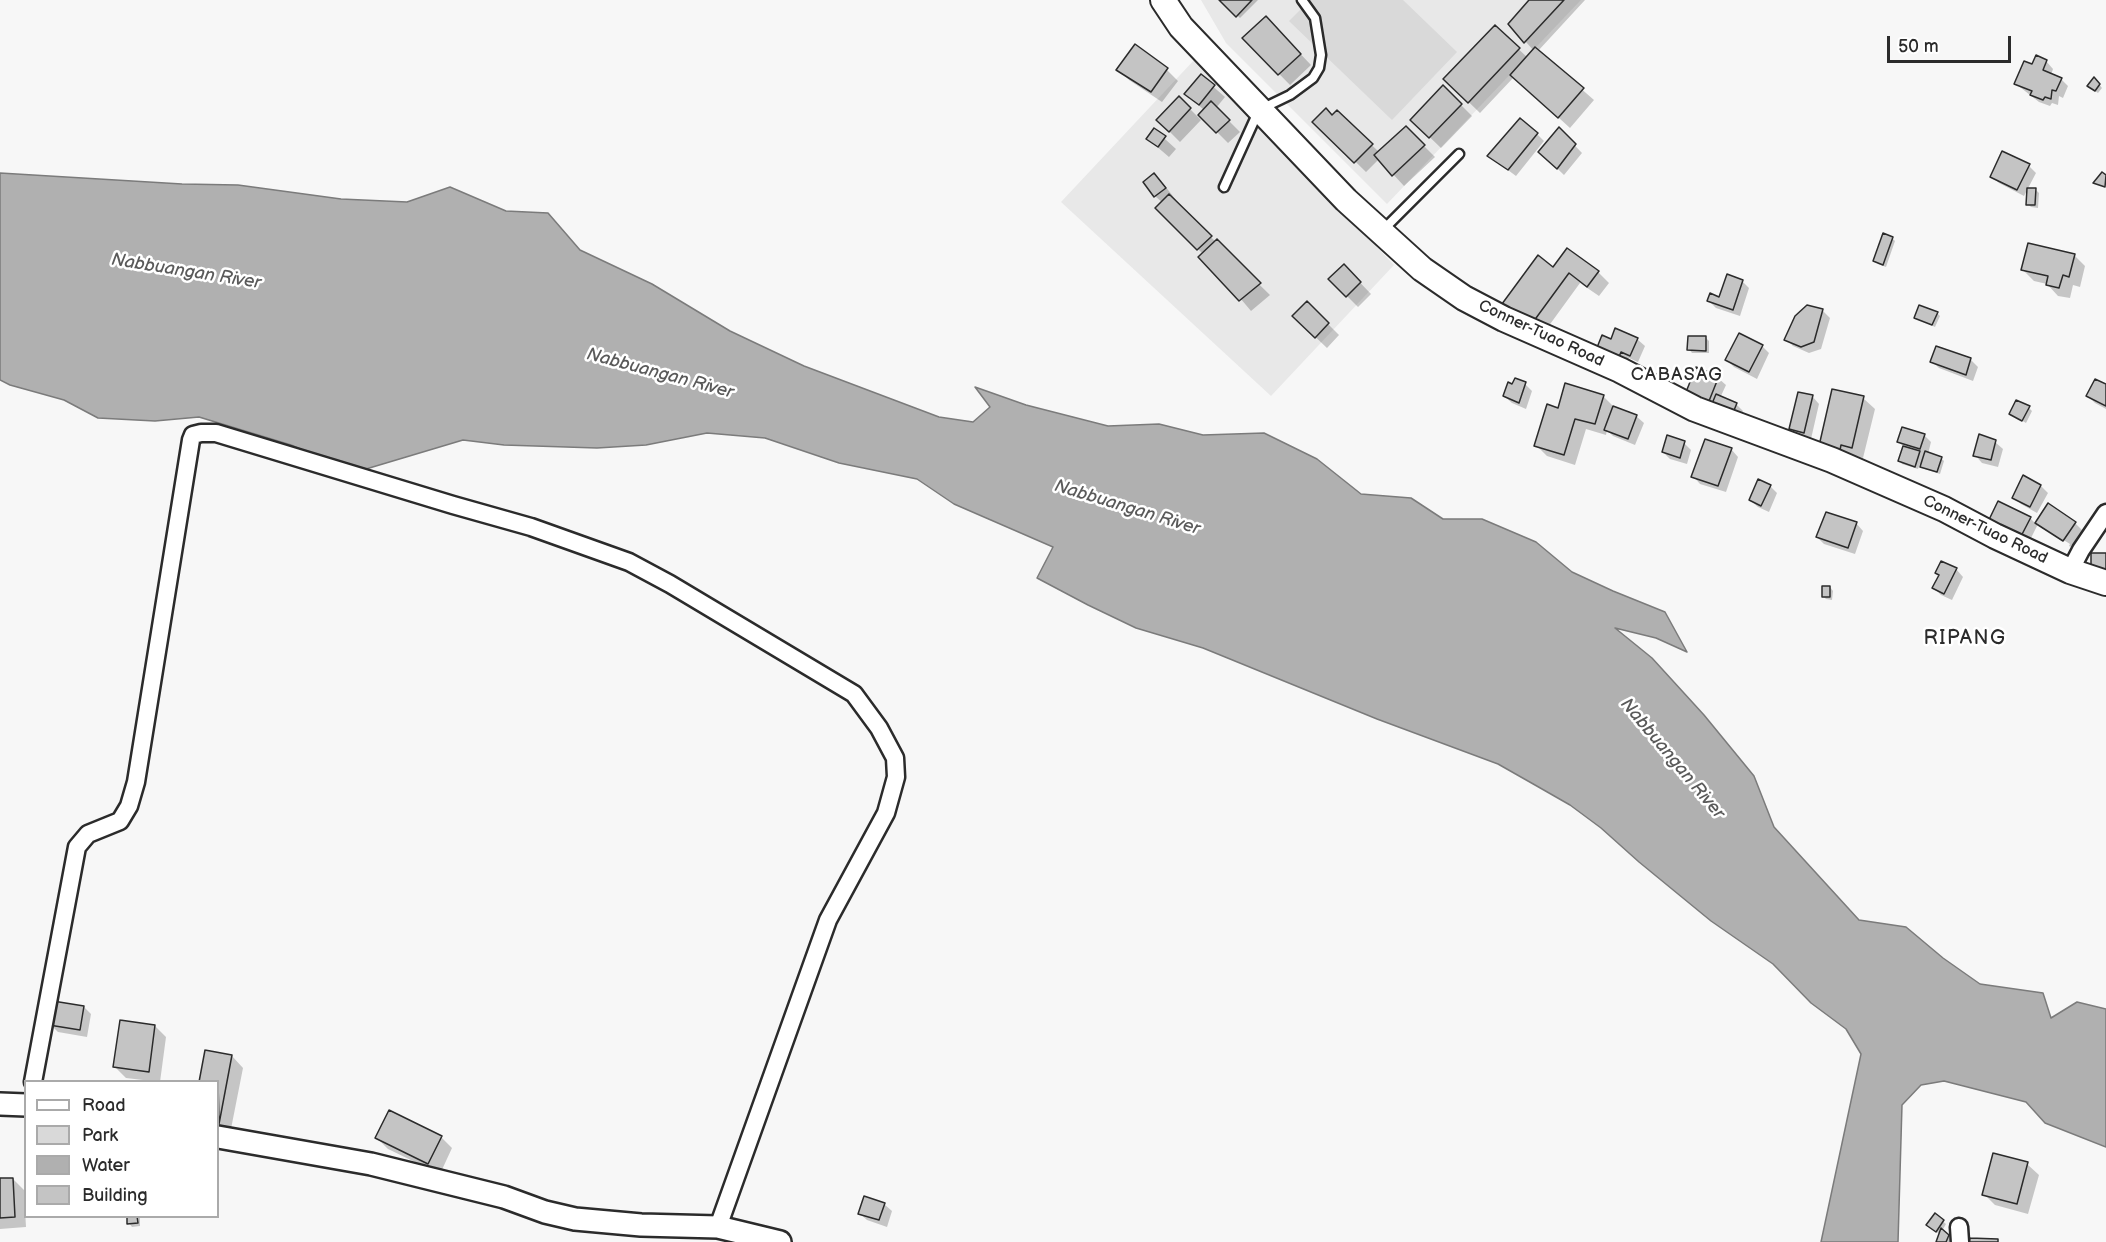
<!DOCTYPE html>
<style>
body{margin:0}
#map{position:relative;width:2106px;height:1242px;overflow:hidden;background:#f7f7f7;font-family:"Balsamiq Sans",sans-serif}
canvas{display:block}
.legend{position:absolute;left:24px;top:1080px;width:195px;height:138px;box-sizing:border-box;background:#fff;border:2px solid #aaa;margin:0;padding:8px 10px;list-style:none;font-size:18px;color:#2b2b2b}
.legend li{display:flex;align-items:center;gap:12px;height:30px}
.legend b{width:30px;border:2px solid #aaa}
.scale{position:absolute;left:1887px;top:36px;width:124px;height:27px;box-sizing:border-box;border:3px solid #2b2b2b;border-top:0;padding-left:8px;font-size:18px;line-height:21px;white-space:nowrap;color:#2b2b2b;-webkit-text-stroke:4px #fff;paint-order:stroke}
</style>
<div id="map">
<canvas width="2106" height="1242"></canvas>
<ul class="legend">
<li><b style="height:8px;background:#fff"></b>Road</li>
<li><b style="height:16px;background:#d9d9d9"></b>Park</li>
<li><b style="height:16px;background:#b0b0b0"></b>Water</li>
<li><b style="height:16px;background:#c4c4c4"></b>Building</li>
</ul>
<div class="scale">50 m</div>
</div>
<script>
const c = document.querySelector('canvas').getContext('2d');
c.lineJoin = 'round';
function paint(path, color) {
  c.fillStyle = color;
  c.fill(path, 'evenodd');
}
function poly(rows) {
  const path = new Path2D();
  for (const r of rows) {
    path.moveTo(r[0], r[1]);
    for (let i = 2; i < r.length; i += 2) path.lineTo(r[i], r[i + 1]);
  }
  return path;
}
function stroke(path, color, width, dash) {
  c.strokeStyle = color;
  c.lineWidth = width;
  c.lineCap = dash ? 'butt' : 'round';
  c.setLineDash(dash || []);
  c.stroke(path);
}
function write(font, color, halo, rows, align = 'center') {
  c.font = font + ' "Balsamiq Sans",sans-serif';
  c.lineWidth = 5;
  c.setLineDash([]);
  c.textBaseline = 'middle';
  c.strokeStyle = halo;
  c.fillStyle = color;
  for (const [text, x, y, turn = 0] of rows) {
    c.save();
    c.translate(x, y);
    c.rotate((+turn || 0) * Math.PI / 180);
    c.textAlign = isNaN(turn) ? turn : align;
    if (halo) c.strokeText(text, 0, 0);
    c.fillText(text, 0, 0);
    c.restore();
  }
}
const built = poly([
 [1201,0,1581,0,1387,204,1226,43],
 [1195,59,1394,265,1271,396,1061,202]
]);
const green = poly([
 [1310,0,1403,0,1457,52,1392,120,1289,21]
]);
const water = poly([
 [0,173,182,184,238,185,341,199,407,202,450,187,506,211,548,213,580,250,652,284,730,331,804,366,939,417,973,422,990,407,975,387,1026,405,1108,426,1159,424,1203,435,1264,433,1317,459,1361,494,1411,498,1443,519,1482,519,1536,542,1572,572,1613,591,1665,612,1687,652,1656,638,1615,628,1652,658,1704,715,1754,776,1774,827,1859,920,1906,927,1943,958,1980,984,2043,993,2051,1018,2077,1002,2106,1009,2106,1147,2045,1123,2026,1102,1944,1081,1921,1085,1902,1105,1898,1242,1821,1242,1861,1054,1846,1029,1811,1003,1773,964,1711,921,1639,862,1601,828,1570,805,1535,785,1498,764,1377,719,1203,648,1136,628,1088,605,1037,578,1053,547,954,504,917,479,839,463,765,438,707,433,646,445,597,448,504,445,463,440,366,469,319,457,291,445,199,417,155,421,98,418,64,400,10,385,0,380,0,173]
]);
const shadow = poly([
 [1221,0,1258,0,1240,18],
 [1532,0,1585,0,1538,51,1594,100,1570,128,1514,77,1480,113,1445,79,1495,27,1528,58,1534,51,1510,24],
 [1266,18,1311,65,1290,85,1244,38],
 [2046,61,2053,69,2051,75,2061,79,2068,86,2063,98,2059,96,2058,105,2052,103,2050,106,2039,102,2016,84,2033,66],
 [1118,69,1167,70,1178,81,1162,102,1129,80],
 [1201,76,1225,97,1216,108,1240,132,1228,143,1200,115,1204,110,1186,94],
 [2095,79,2102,88,2098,93,2092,89],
 [1443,87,1472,116,1441,148,1412,120],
 [1179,98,1201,120,1180,142,1169,131],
 [1337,112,1379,152,1406,128,1435,157,1404,186,1379,159,1366,172,1315,122,1332,117],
 [1559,129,1582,153,1564,175,1540,152],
 [1155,130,1176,149,1169,157,1148,139],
 [1537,134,1544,141,1516,176,1489,156],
 [2029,166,2036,173,2024,196,1999,183,1991,176],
 [1154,175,1165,186,1176,200,1174,201,1270,295,1251,311,1203,254,1157,208,1163,203,1155,196],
 [2036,190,2039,193,2038,208,2031,207,2028,204],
 [1892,238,1895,241,1886,267,1878,264,1875,261],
 [2074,255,2085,266,2080,287,2073,285,2070,298,2058,296,2047,284,2034,281,2023,270],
 [1344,266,1371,294,1358,307,1330,279],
 [1554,269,1598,272,1609,283,1599,296,1580,283,1540,338,1512,319],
 [1742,281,1749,288,1740,316,1716,308,1709,301,1720,299],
 [1307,303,1339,335,1327,348,1305,327],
 [1808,306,1823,311,1830,318,1821,349,1809,353,1793,346,1786,339],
 [1937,313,1940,316,1935,327,1916,318],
 [1616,330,1637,339,1645,346,1638,362,1629,358,1623,370,1611,341],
 [1706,338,1709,341,1709,353,1692,353,1689,349],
 [1762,346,1769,353,1757,379,1734,367,1727,360],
 [1937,348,1971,360,1978,367,1973,381,1939,368,1932,361],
 [1697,369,1718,378,1726,385,1720,398,1736,404,1743,411,1737,426,1712,411],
 [1525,384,1532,391,1526,409,1512,403,1504,396,1513,385],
 [2106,386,2106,409,2095,403,2088,396],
 [1603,396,1614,407,1636,416,1644,423,1635,445,1613,436,1607,430,1606,435,1586,429,1575,465,1547,456,1536,445,1559,410],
 [1812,396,1819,404,1811,439,1798,436,1791,429],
 [1863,398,1875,409,1863,458,1852,455,1851,461,1832,456],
 [2029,408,2032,411,2026,423,2011,414],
 [1924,435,1931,442,1928,454,1941,458,1944,461,1940,474,1925,469,1920,464,1918,469,1902,464,1899,460,1904,447,1899,442],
 [1995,442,2003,449,1998,467,1982,463,1975,455],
 [1684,443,1691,450,1687,464,1670,459,1663,452],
 [1731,449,1738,457,1726,492,1700,484,1693,476],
 [2024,477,2041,486,2048,493,2037,513,2021,504,2014,497],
 [1770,486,1777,493,1769,512,1758,507,1750,500],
 [1999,503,2030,518,2036,524,2048,505,2075,523,2082,530,2071,547,2069,546,2070,544,2043,527,2043,529,2038,524,2025,550],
 [1856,523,1863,531,1855,554,1824,544,1817,537],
 [1956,569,1963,577,1952,600,1941,595,1934,588],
 [1830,587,1833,591,1832,600,1826,599,1823,596],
 [84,1007,91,1014,87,1037,58,1032,51,1025],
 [155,1026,166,1037,160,1082,126,1078,115,1067],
 [232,1056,243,1068,230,1134,218,1132,218,1082],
 [441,1137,452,1148,440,1174,388,1149,377,1138],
 [2027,1164,2039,1175,2028,1214,1995,1205,1984,1194],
 [13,1179,24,1190,26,1227,0,1229,0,1180],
 [884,1204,892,1211,887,1227,867,1220,859,1213],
 [1935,1215,1946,1224,1942,1231,1951,1240,1950,1242,1938,1242,1941,1235,1931,1228],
 [128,1216,140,1216,140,1226,132,1227,129,1223]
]);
const building = poly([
 [1219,0,1252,0,1236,17,1219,0],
 [1529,0,1564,0,1524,43,1508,24,1529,0],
 [1266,16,1301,54,1278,75,1242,38,1266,16],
 [1495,25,1520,48,1468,103,1443,79,1495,25],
 [1135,44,1168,68,1151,92,1116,70,1135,44],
 [1535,47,1584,88,1558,118,1510,75,1535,47],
 [2036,55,2047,60,2043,70,2062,78,2056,91,2052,90,2051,99,2045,97,2043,100,2030,95,2032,91,2014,84,2024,61,2032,64,2036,55],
 [1201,74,1215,85,1199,105,1184,94,1201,74],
 [2094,77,2100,84,2095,91,2087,86,2094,77],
 [1443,85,1462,104,1429,138,1410,120,1443,85],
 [1179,96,1191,108,1169,132,1156,120,1179,96],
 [1211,101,1230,120,1216,133,1198,115,1211,101],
 [1326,108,1332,115,1337,110,1373,144,1354,163,1312,122,1326,108],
 [1520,118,1538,133,1508,170,1487,156,1520,118],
 [1406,126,1425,145,1392,176,1374,155,1406,126],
 [1559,127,1576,144,1557,169,1538,152,1559,127],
 [1154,128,1166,136,1158,147,1146,139,1154,128],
 [2002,151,2030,164,2017,190,1990,177,2002,151],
 [2102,172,2106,175,2105,187,2093,183,2102,172],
 [1154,173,1166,188,1154,197,1143,182,1154,173],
 [2027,188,2036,188,2035,205,2026,205,2027,188],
 [1169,194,1212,236,1197,250,1155,208,1169,194],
 [1883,233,1893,237,1883,265,1873,261,1883,233],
 [1217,239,1261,283,1239,301,1198,257,1217,239],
 [2028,243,2075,254,2069,277,2063,275,2059,288,2046,285,2048,276,2021,270,2028,243],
 [1567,248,1599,271,1587,287,1569,273,1528,329,1499,308,1538,255,1553,267,1567,248],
 [1344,264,1361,282,1346,297,1328,279,1344,264],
 [1727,274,1743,280,1733,310,1707,301,1710,293,1719,297,1727,274],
 [1307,301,1329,323,1315,338,1292,316,1307,301],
 [1807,305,1823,309,1814,342,1801,347,1784,340,1795,316,1807,305],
 [1919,305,1938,312,1932,325,1914,318,1919,305],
 [1615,328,1638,338,1630,356,1621,352,1616,364,1594,355,1602,335,1611,339,1615,328],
 [1739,333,1763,345,1749,372,1725,360,1739,333],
 [1688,336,1706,336,1706,351,1687,350,1688,336],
 [1936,346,1971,358,1966,375,1930,362,1936,346],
 [1696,367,1719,376,1707,406,1684,397,1696,367],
 [1515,378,1526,382,1519,403,1503,396,1508,382,1512,384,1515,378],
 [2095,379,2106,384,2106,406,2086,396,2095,379],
 [1565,383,1604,395,1595,424,1575,419,1564,455,1534,446,1547,404,1558,408,1565,383],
 [1832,389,1864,396,1852,448,1841,445,1840,450,1819,446,1832,389],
 [1798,392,1813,395,1804,433,1789,429,1798,392],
 [1716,394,1737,403,1730,420,1709,411,1716,394],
 [2016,400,2030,406,2022,421,2009,414,2016,400],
 [1613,406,1637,415,1628,439,1604,430,1613,406],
 [1902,427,1925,434,1920,449,1897,442,1902,427],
 [1979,434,1996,440,1991,460,1973,456,1979,434],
 [1667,435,1685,441,1680,458,1662,452,1667,435],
 [1705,439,1732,448,1718,486,1691,477,1705,439],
 [1903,446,1920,451,1915,467,1898,461,1903,446],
 [1925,451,1942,457,1937,472,1920,467,1925,451],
 [2023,475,2041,485,2030,507,2012,498,2023,475],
 [1758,479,1771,485,1761,506,1749,500,1758,479],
 [1998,501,2031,517,2017,544,1985,528,1998,501],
 [2048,503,2076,522,2063,541,2035,523,2048,503],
 [1826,512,1857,522,1848,548,1816,537,1826,512],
 [2091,553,2106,553,2106,574,2091,573,2091,553],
 [1941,561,1957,568,1944,594,1932,588,1939,575,1935,573,1941,561],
 [1822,586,1830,586,1830,597,1822,597,1822,586],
 [53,1001,84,1006,80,1030,49,1025,53,1001],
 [120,1020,155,1025,149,1072,113,1067,120,1020],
 [205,1050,232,1055,219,1124,218,1082,199,1082,205,1050],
 [389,1110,442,1136,428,1164,375,1138,389,1110],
 [1993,1153,2028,1162,2017,1204,1982,1195,1993,1153],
 [0,1178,13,1178,15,1217,0,1218,0,1178],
 [864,1196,885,1203,879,1220,858,1214,864,1196],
 [1935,1213,1944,1220,1936,1232,1926,1225,1935,1213],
 [127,1216,137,1216,138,1223,127,1224,127,1216],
 [1941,1228,1949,1235,1946,1242,1936,1242,1941,1228],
 [1970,1238,1998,1239,1998,1242,1969,1242,1970,1238]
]);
const service = poly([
 [1224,187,1259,110,1290,95,1313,78,1319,68,1321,55,1315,18,1302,0],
 [1383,230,1459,154]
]);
const minor = poly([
 [2070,571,2081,550,2106,513],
 [33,1082,77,847,88,834,120,821,129,806,136,782,191,440,193,435,201,433,216,433,453,505,531,527,629,562,670,584,854,694,879,728,895,758,896,777,886,813,828,920,718,1227],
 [1959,1227,1960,1242]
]);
const tertiary = poly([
 [0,1104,26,1105],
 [218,1137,371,1164,504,1197,545,1212,575,1219,641,1225,718,1227,780,1242]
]);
const secondary = poly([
 [1163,0,1181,27,1346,200,1422,269,1464,298,1504,319,1620,370,1695,409,1832,460,1944,509,1995,536,2070,571,2106,583]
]);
const streetNames = [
 ["Conner-Tuao Road",1541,334,25],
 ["Conner-Tuao Road",1985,530,26]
];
const waterNames = [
 ["Nabbuangan River",186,272,9],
 ["Nabbuangan River",660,374,15],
 ["Nabbuangan River",1127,508,17],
 ["Nabbuangan River",1672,759,50]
];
const neighbourhoodNames = [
 ["CABASAG",1677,375]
];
const quarterNames = [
 ["RIPANG",1965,639]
];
paint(built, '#e8e8e8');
paint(green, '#d9d9d9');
paint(water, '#b0b0b0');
stroke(water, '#7b7b7b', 1.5);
paint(shadow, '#0003');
paint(building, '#c4c4c4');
stroke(building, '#2b2b2b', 1.5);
stroke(service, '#2b2b2b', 13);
stroke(minor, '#2b2b2b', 21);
stroke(tertiary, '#2b2b2b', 26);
stroke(secondary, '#2b2b2b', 28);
stroke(service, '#fff', 8);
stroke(minor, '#fff', 16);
stroke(tertiary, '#fff', 21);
stroke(secondary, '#fff', 24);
write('16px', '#2b2b2b', '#fff', streetNames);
write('italic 18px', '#5a5a5a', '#fff', waterNames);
c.letterSpacing = '1.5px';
write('18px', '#2b2b2b', '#fff', neighbourhoodNames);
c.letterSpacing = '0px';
c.letterSpacing = '1.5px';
write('20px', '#2b2b2b', '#fff', quarterNames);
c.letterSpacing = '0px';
</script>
